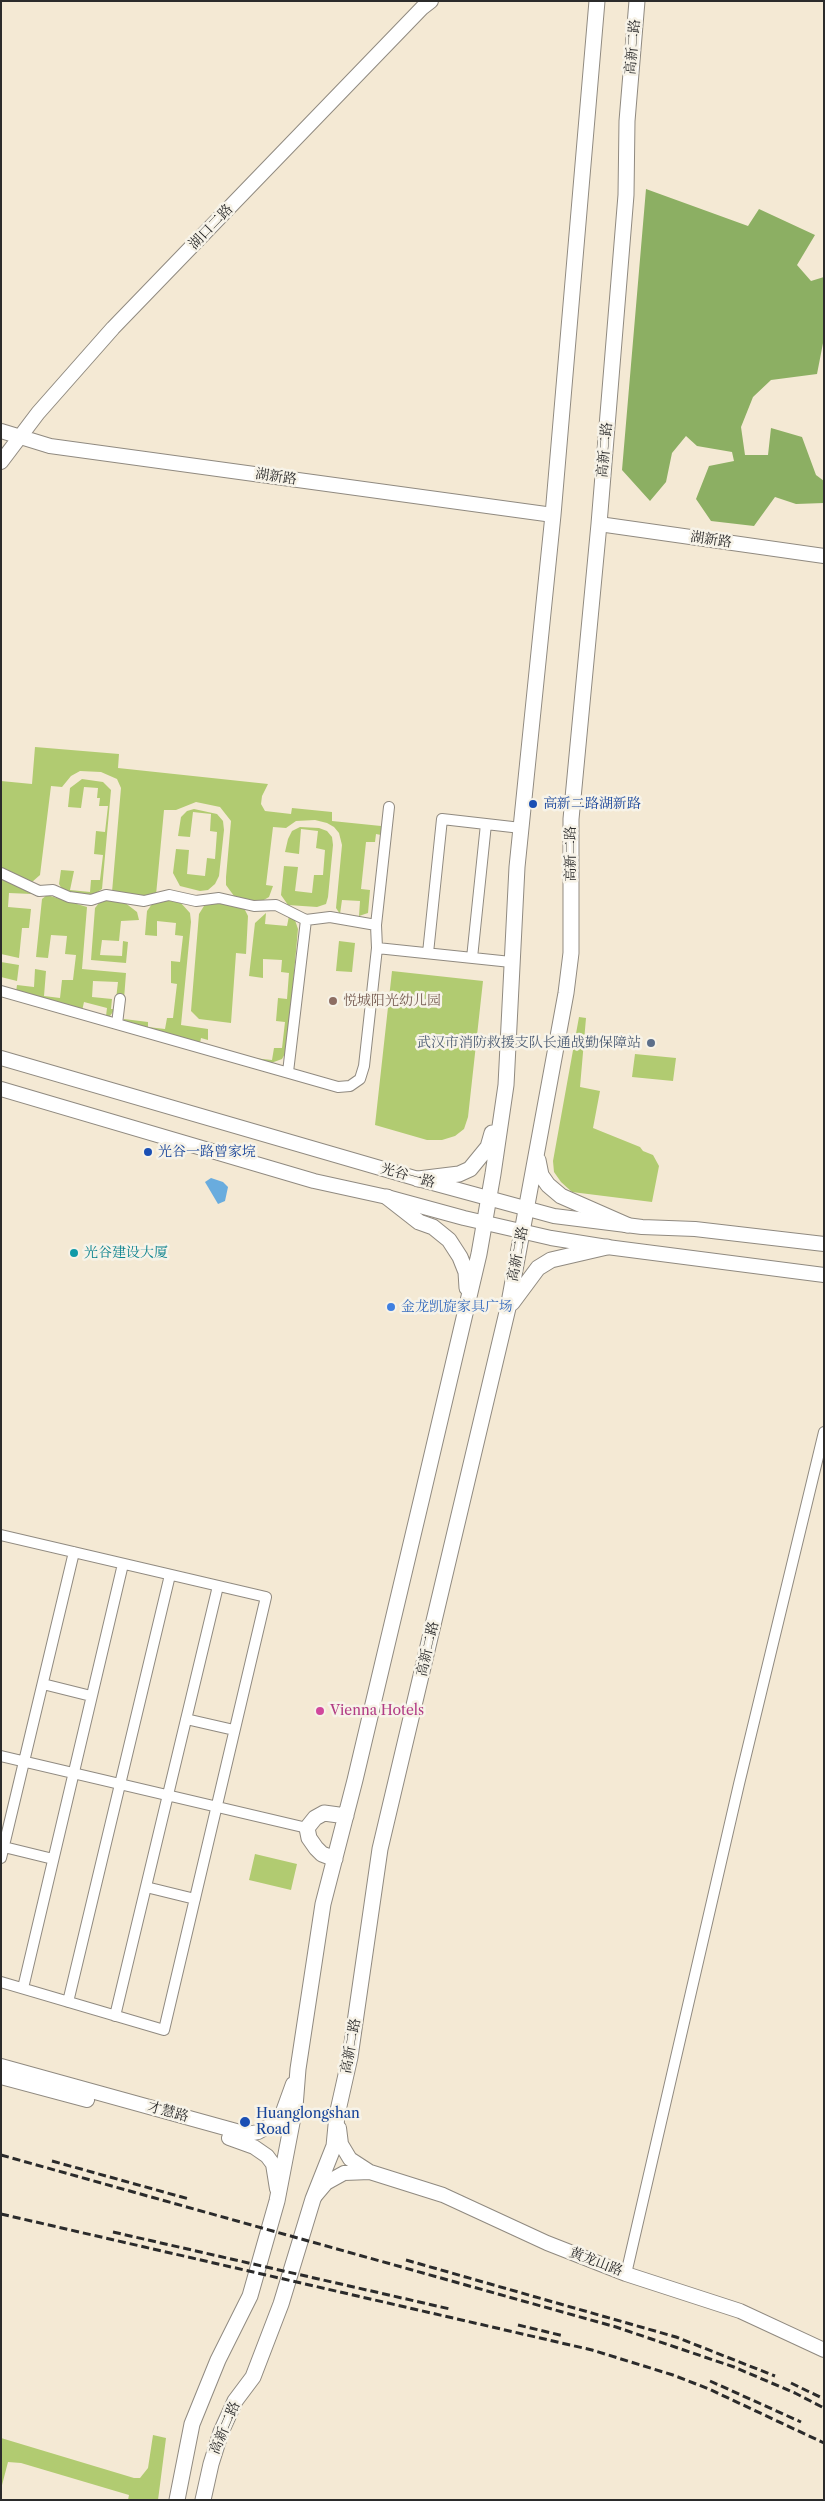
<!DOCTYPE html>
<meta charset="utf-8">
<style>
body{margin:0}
#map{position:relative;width:825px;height:2501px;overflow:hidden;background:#f4e9d4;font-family:"Libre Caslon Text",serif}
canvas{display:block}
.frame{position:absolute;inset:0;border:2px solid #2b2b2b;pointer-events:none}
</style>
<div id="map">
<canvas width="825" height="2501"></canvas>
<div class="frame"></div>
</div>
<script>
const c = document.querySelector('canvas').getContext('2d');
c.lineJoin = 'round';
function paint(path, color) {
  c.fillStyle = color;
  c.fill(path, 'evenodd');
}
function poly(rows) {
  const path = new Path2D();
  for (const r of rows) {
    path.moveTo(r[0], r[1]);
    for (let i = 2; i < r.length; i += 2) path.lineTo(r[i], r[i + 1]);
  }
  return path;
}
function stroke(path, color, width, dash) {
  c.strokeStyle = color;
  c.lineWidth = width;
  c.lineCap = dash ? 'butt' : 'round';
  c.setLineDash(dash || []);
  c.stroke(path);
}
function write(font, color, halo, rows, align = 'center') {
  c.font = font + ' "Libre Caslon Text","Noto Serif SC",serif';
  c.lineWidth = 5;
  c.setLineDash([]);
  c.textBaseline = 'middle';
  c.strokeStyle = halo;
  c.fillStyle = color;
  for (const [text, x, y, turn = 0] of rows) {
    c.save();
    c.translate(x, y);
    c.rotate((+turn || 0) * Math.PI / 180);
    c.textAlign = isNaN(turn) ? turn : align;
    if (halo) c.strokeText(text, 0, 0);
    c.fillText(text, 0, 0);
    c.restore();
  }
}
const green = poly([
 [35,747,119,754,118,768,268,784,262,796,261,804,265,811,291,814,292,808,332,812,332,821,381,826,381,835,376,834,375,842,366,842,361,889,370,890,368,913,359,916,360,901,342,900,340,914,336,908,342,845,339,833,334,827,327,823,315,820,296,821,286,828,273,827,266,885,273,886,269,897,262,901,242,899,234,896,226,885,226,877,231,821,220,807,196,802,176,810,164,810,156,895,145,897,112,892,121,788,117,779,101,772,80,771,71,776,62,787,51,786,40,875,32,882,1,869,1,781,32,784],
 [82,779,103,782,111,790,102,889,91,896,70,893,62,889,59,884,61,870,74,871,70,890,90,892,91,880,100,880,103,855,94,854,96,831,105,832,108,806,99,806,100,798,97,798,98,788,84,787,81,808,68,807,70,788],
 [194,809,217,814,223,821,224,830,219,876,215,884,208,890,200,891,180,886,173,873,176,849,189,850,187,874,205,876,207,858,215,859,217,832,210,831,211,814,193,812,190,837,178,836,181,817,187,811],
 [300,827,319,828,327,831,332,837,333,845,328,897,326,904,317,907,288,905,281,895,284,866,298,867,295,891,312,893,314,875,323,875,325,850,316,848,318,831,301,829,299,854,285,852,288,839,292,831],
 [1,877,32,894,9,893,8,907,31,909,29,928,22,928,19,958,1,954],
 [47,895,87,907,82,969,126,973,124,999,116,999,118,982,93,981,92,997,112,999,111,1009,115,1009,110,1016,106,1016,107,1008,84,1002,82,1011,16,992,17,985,34,987,35,969,46,971,44,996,60,998,62,980,73,980,76,955,65,954,67,936,51,935,48,958,36,957,42,899],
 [106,900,124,902,137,912,139,920,121,921,119,941,102,940,100,955,122,956,123,941,128,942,126,963,91,960,95,908,99,903],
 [165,900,180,902,190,913,191,922,181,1025,208,1029,208,1040,201,1038,200,1043,124,1022,124,1019,148,1022,148,1027,165,1029,167,1018,173,1018,177,984,171,983,171,961,180,962,183,936,175,935,176,923,157,921,157,936,145,935,147,911,152,904],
 [214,902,244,908,248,916,246,954,236,953,231,1023,199,1019,191,1011,199,914,204,906],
 [266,913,265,924,287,926,289,916,295,920,298,929,287,1050,282,1059,271,1063,253,1058,272,1060,274,1048,282,1048,285,1022,276,1021,278,998,287,999,289,973,281,972,282,960,263,959,263,978,249,976,255,923],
 [339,941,355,943,352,972,336,971],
 [1,962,19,965,17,981,1,977],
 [392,971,483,981,468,1117,464,1129,455,1136,442,1140,427,1140,375,1125],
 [579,1017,586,1018,580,1087,600,1091,593,1128,640,1147,643,1151,653,1155,659,1166,652,1202,572,1192,561,1182,554,1172,553,1161],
 [635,1054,676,1058,673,1081,632,1077],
 [255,1854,297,1864,291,1890,249,1880],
 [153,2435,166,2438,158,2500,128,2500,129,2495,21,2463,8,2462,1,2489,1,2438,134,2478,140,2478,148,2468]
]);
const forest = poly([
 [646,189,748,226,759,209,815,235,797,265,811,281,824,277,824,338,817,374,771,380,753,397,741,427,745,455,768,455,771,428,802,437,816,475,824,481,824,503,796,504,775,497,754,526,711,521,696,499,709,466,734,461,732,452,697,446,686,436,672,453,666,482,650,501,622,470]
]);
const water = poly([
 [211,1178,223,1182,228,1187,225,1201,218,1204,205,1182]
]);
const street = poly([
 [486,824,521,828],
 [1,873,39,891,53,890,69,897,91,900,106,895,144,901,169,895,196,901,219,898,254,906,276,905,306,920],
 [377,948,376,925,389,807],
 [428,953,442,819,486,824,472,958],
 [1,991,338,1087,350,1086,360,1079,364,1066,377,948,511,962],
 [117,1024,120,999],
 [288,1072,306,920,330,917,376,925],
 [1,1535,266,1597,164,2030,1,1982],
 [43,1684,91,1696],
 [186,1719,234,1730],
 [1,1756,307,1828],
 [4,1847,53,1859],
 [1,1858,74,1552],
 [146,1887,195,1899],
 [23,1988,123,1564],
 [68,2002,170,1575],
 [115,2016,218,1586],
 [626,2274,739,1784,824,1432]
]);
const secondary = poly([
 [1,431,50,446,553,515],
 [1,462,38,413,113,328,422,8,431,1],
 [599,524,824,556],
 [1,1058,418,1179,554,1216,642,1227,695,1229,824,1244],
 [1,1089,314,1181,387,1197,464,1218,551,1238,607,1247,824,1275],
 [1,2066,247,2134,258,2132,280,2120,293,2084],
 [1,2077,87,2100],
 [339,2128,341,2144,350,2159,370,2172],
 [229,2138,254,2147,267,2156,273,2164,277,2189],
 [315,2196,326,2183,344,2173,370,2172,443,2195,547,2243,626,2274,740,2311,824,2350]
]);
const primary = poly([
 [538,1160,541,1175,548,1185,561,1196,627,1225],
 [418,1179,459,1174,470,1169,488,1147,492,1133],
 [387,1197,419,1222,433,1227,449,1240,460,1257,466,1272,467,1288],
 [512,1303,538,1268,551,1260,607,1247],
 [335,1859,322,1854,316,1848,309,1838,307,1828,315,1818,324,1813,346,1816],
 [177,2500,192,2424,218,2360,250,2296,277,2201,295,2107,298,2069,323,1904,355,1780,423,1493,479,1254,493,1174,506,1085,517,867,553,515,597,1],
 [203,2500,211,2464,221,2432,235,2401,253,2377,281,2304,313,2199,334,2146,337,2115,350,2057,380,1849,508,1308,566,993,571,953,571,819,599,524,626,195,627,121,637,1]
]);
const rail = poly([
 [1,2155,616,2327,734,2367,795,2393,824,2408],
 [52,2161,189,2199],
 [1,2214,592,2350,673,2375,709,2389,824,2443],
 [113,2232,450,2309],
 [406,2260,676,2337,775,2376],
 [518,2325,564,2336],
 [710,2381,801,2422],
 [791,2383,824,2399]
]);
const markers = [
 [533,804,5,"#1a4fb4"],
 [333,1001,5,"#8d6e63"],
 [651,1043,5,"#5c6f8a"],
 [148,1152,5,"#1a4fb4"],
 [74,1253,5,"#0f9aa8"],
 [391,1307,5,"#3f7fe0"],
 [320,1711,5,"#d1479c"],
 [245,2122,6,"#1a4fb4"]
];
const streetNames = [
 ["高新二路",633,47,-85],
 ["湖口二路",211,227,-46],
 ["高新二路",605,450,-85],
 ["湖新路",276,477,8],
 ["湖新路",711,540,8],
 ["高新二路",571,854,-90],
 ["光谷一路",408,1176,16],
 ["高新二路",518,1254,-79],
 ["高新二路",428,1649,-77],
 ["高新二路",351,2046,-80],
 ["才慧路",168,2112,15],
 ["黄龙山路",596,2262,21],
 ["高新二路",225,2428,-67]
];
const transitNames = [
 ["高新二路湖新路",543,804],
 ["光谷一路曾家垸",158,1152],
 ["Huanglongshan",256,2114],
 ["Road",256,2130]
];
const educationNames = [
 ["悦城阳光幼儿园",343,1001]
];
const serviceNames = [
 ["武汉市消防救援支队长通战勤保障站",641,1043]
];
const cultureNames = [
 ["光谷建设大厦",84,1253]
];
const shopNames = [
 ["金龙凯旋家具广场",401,1307]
];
const hotelNames = [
 ["Vienna Hotels",330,1711]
];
paint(green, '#b1cb71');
paint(forest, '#8caf63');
paint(water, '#69acde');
stroke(street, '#908a80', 12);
stroke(secondary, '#908a80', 16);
stroke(primary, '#908a80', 17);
stroke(street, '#fff', 10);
stroke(secondary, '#fff', 14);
stroke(primary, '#fff', 15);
stroke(rail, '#2b2b2b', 3, [8, 4]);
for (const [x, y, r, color] of markers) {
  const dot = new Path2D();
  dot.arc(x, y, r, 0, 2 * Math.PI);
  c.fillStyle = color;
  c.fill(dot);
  stroke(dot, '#f7f3e8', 2);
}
write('14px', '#2b2b2b', '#f7f3e8', streetNames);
write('14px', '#164399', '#f7f3e8', transitNames, 'left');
write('14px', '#785e54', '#f7f3e8', educationNames, 'left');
write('14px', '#4e5e75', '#f7f3e8', serviceNames, 'right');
write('14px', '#0d838f', '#f7f3e8', cultureNames, 'left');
write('14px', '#366cbe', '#f7f3e8', shopNames, 'left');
write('14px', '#b23c85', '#f7f3e8', hotelNames, 'left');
</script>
